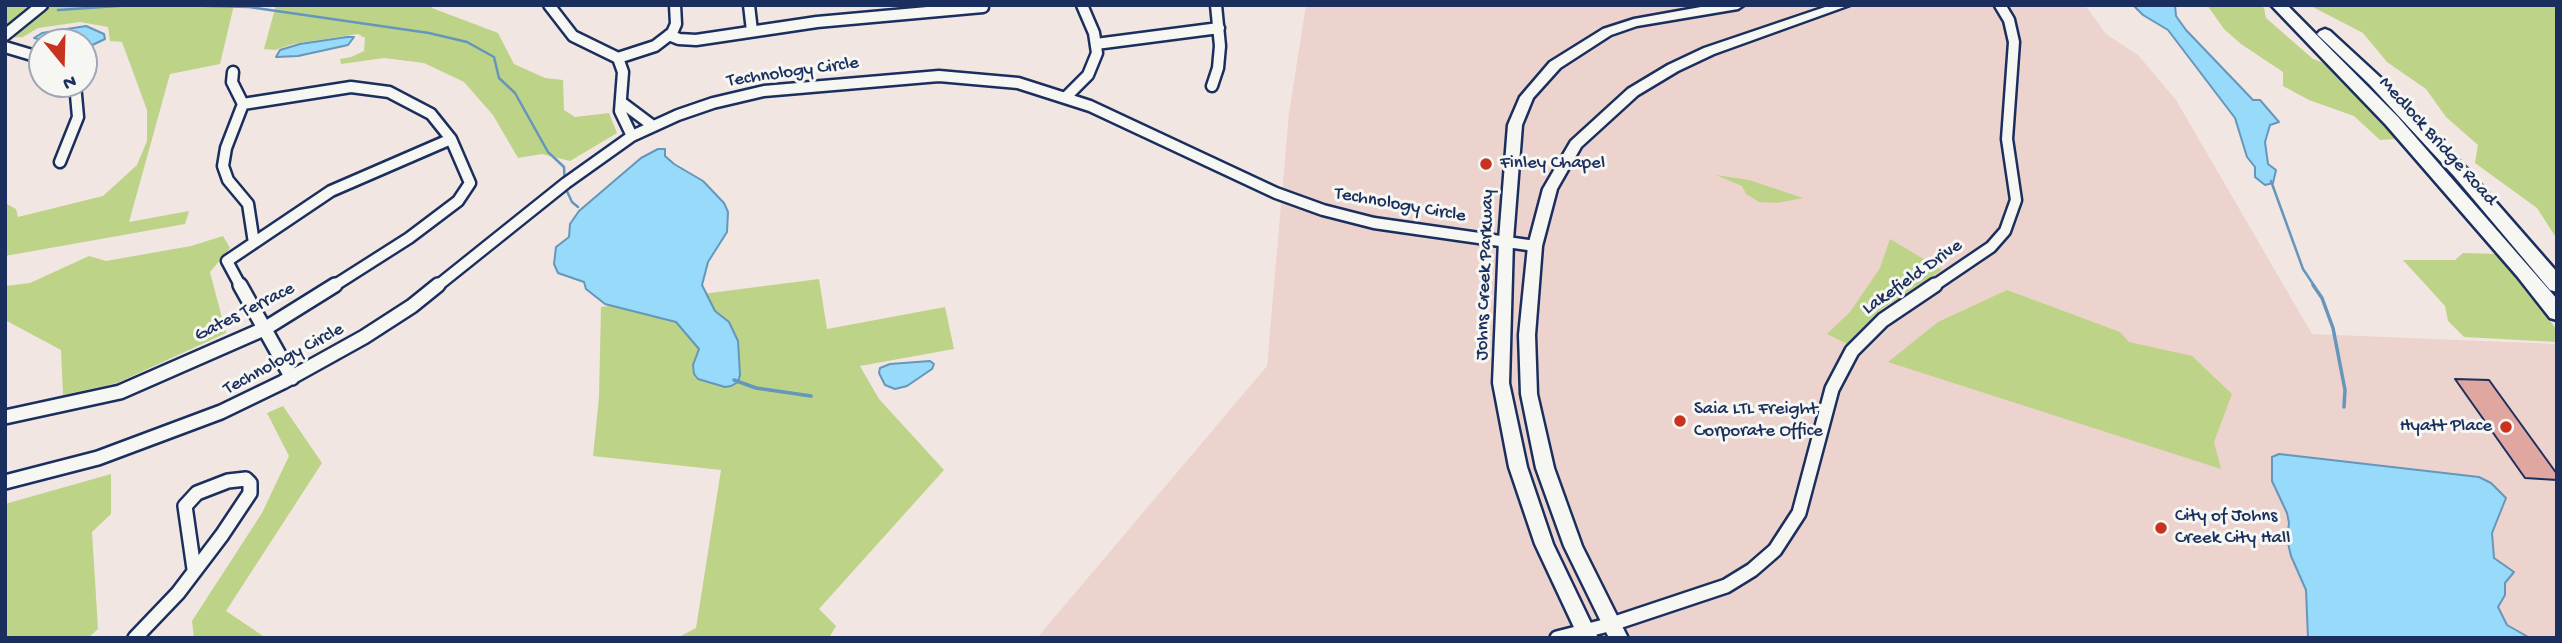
<!DOCTYPE html>
<style>
body{margin:0}
#map{position:relative;width:2562px;height:643px;overflow:hidden;background:#f2e6e2;font-family:"Gochi Hand",sans-serif}
canvas{display:block}
.frame{position:absolute;inset:0;border:7px solid #1b2f5e;pointer-events:none}
.north{position:absolute;left:28px;top:28px;width:70px;height:70px;box-sizing:border-box;background:#f6f6f2;border:2px solid #9ea6b7;border-radius:50%;rotate:161deg;font-size:19px;font-weight:700;line-height:28px;text-align:center;color:#1b2f5e}
.north::after{content:'';display:block;margin:auto;width:24px;height:32px;background:#c8321e;clip-path:polygon(50% 0,100% 100%,50% 72%,0 100%)}
</style>
<div id="map">
<canvas width="2562" height="643"></canvas>
<div class="frame"></div>
<div class="north">N</div>
</div>
<script>
const c = document.querySelector('canvas').getContext('2d');
c.lineJoin = 'round';
function paint(path, color) {
  c.fillStyle = color;
  c.fill(path, 'evenodd');
}
function poly(rows) {
  const path = new Path2D();
  for (const r of rows) {
    path.moveTo(r[0], r[1]);
    for (let i = 2; i < r.length; i += 2) path.lineTo(r[i], r[i + 1]);
  }
  return path;
}
function stroke(path, color, width, dash) {
  c.strokeStyle = color;
  c.lineWidth = width;
  c.lineCap = dash ? 'butt' : 'round';
  c.setLineDash(dash || []);
  c.stroke(path);
}
function write(font, color, halo, rows, align = 'center') {
  c.font = font + ' "Gochi Hand",sans-serif';
  c.lineWidth = 6;
  c.setLineDash([]);
  c.textBaseline = 'middle';
  c.strokeStyle = halo;
  c.fillStyle = color;
  for (const [text, x, y, turn = 0] of rows) {
    c.save();
    c.translate(x, y);
    c.rotate((+turn || 0) * Math.PI / 180);
    c.textAlign = isNaN(turn) ? turn : align;
    if (halo) c.strokeText(text, 0, 0);
    c.fillText(text, 0, 0);
    c.restore();
  }
}
const built = poly([
 [1306,5,2085,5,2106,34,2138,55,2176,100,2312,334,2557,344,2557,638,1037,638,1267,366,1289,113]
]);
const green = poly([
 [5,5,234,5,220,64,170,74,129,222,189,211,185,224,5,256,5,203,16,209,18,217,103,196,137,165,147,141,147,110,122,42,110,41,108,27,80,22,38,28,23,37,5,38],
 [276,5,432,5,432,8,498,33,514,64,545,78,563,80,564,110,575,117,609,113,617,133,570,161,542,154,518,158,493,115,464,82,424,63,384,58,341,64,340,59,351,57,364,51,365,38,358,34,293,44,275,50,264,49],
 [2207,5,2261,5,2264,8,2266,18,2313,59,2324,63,2396,139,2380,140,2354,116,2309,100,2283,86,2283,72,2241,44,2224,29],
 [2309,5,2557,5,2557,239,2537,208,2475,163,2478,145,2446,117,2426,89,2387,62,2363,33],
 [1716,175,1749,180,1803,198,1777,203,1759,202,1746,194,1742,186],
 [223,236,230,248,210,272,226,333,117,383,63,395,61,350,5,320,5,286,30,283,89,256,106,261,191,246],
 [1890,239,1942,270,1880,310,1847,344,1827,334,1850,312,1880,268],
 [2463,253,2499,254,2557,330,2557,342,2464,337,2448,321,2445,306,2403,260,2455,260],
 [819,279,827,329,945,307,954,349,860,366,879,399,944,470,819,609,836,626,829,638,677,638,696,628,721,470,593,456,599,397,601,307],
 [2007,290,2120,332,2129,342,2192,356,2232,394,2214,442,2221,469,1888,362,1938,322],
 [283,406,322,463,226,611,266,638,194,638,192,621,262,513,289,456,267,413],
 [111,474,111,514,92,532,98,629,88,638,5,638,5,504]
]);
const water = poly([
 [2133,5,2175,5,2176,16,2186,30,2253,100,2260,100,2279,122,2270,125,2265,142,2268,164,2276,170,2273,183,2265,185,2255,177,2255,167,2247,157,2235,118,2168,30,2143,15,2133,5],
 [86,26,104,34,105,39,84,49,84,42,51,42,34,38,42,33,86,26],
 [347,37,354,37,348,45,298,56,276,57,280,50,300,44,347,37],
 [658,149,665,149,665,156,674,164,703,181,724,203,728,212,727,232,708,262,702,285,715,311,729,322,738,341,740,375,738,382,731,386,725,387,698,379,694,374,693,365,699,349,676,322,605,304,586,289,584,282,558,273,554,264,556,247,569,237,570,224,579,211,641,158,658,149],
 [930,361,934,364,932,369,907,386,895,389,885,385,879,373,880,368,890,364,930,361],
 [2279,454,2479,477,2491,483,2506,498,2492,533,2494,558,2514,572,2505,583,2505,595,2498,607,2507,625,2530,638,2308,638,2306,590,2291,556,2287,539,2289,523,2287,513,2272,481,2272,457,2279,454]
]);
const streamFar1 = poly([
 [172,5,249,7,429,33,467,42,494,57,499,78,515,93,548,152,564,167,565,187,572,202,578,207],
 [58,10,133,5],
 [2271,181,2303,269,2315,287]
]);
const stream = poly([
 [2313,285,2322,298,2333,328,2345,390,2344,407],
 [734,380,756,388,811,396]
]);
const building = poly([
 [2455,379,2489,380,2557,474,2557,480,2525,478,2455,379]
]);
const minorFar1 = poly([
 [549,5,573,36,618,58,623,72,620,111,632,136],
 [749,5,752,31],
 [5,35,42,5],
 [669,35,679,39,696,40,817,22,983,7],
 [1096,44,1219,28],
 [5,47,42,58],
 [618,58,655,46,672,33,676,24,675,5],
 [233,72,232,82,243,104,351,87,389,92,431,114,451,139,470,183,458,201,409,238,332,287],
 [1212,86,1218,68,1220,46,1216,5],
 [1066,97,1088,75,1097,53,1094,33,1082,5],
 [621,102,653,126],
 [243,104,226,148,223,166,228,180,248,204,254,243],
 [60,162,78,117,75,84],
 [241,287,227,261,331,191,451,139],
 [436,287,566,183,632,136,678,115,713,103,764,91,939,76,1018,83,1090,106,1276,193,1323,210,1374,223,1535,246],
 [1932,287,1991,247,2005,231,2016,200,2007,139,2014,42,2009,20,2000,5]
]);
const minor = poly([
 [240,285,292,378],
 [5,417,120,392,266,328,335,285],
 [5,482,98,458,221,412,283,382,364,337,412,306,438,285],
 [135,638,178,593,222,535,250,493,250,483,246,479,228,481,197,493,185,506,194,569],
 [1557,638,1612,624,1726,586,1752,570,1775,550,1799,513,1832,389,1852,351,1883,320,1935,285]
]);
const tertiary = poly([
 [1712,5,1744,5,1738,9,1637,26,1611,35,1560,68,1533,98,1522,125,1513,240,1509,383,1527,467,1553,544,1598,638,1579,638,1535,544,1509,467,1493,383,1499,240,1508,125,1520,97,1550,62,1603,29,1634,19,1712,5],
 [1831,5,1850,5,1714,54,1678,71,1638,95,1581,147,1557,189,1542,246,1535,335,1537,394,1554,468,1582,546,1628,638,1609,638,1564,546,1536,468,1521,394,1519,335,1528,246,1543,189,1571,141,1628,89,1668,65,1704,48,1831,5]
]);
const trunk = poly([
 [2271,5,2287,5,2398,117,2557,299,2557,320,2550,318,2517,276,2386,125,2271,5],
 [2325,29,2330,31,2381,78,2466,168,2557,272,2557,292,2550,290,2454,176,2369,84,2320,37,2317,34,2320,31,2325,29]
]);
const markers = [
 [1486,164,7,"#c8321e"],
 [1680,421,7,"#c8321e"],
 [2506,427,7,"#c8321e"],
 [2161,528,7,"#c8321e"]
];
const streetNames = [
 ["Technology Circle",793,73,-8],
 ["Medlock Bridge Road",2437,142,48],
 ["Technology Circle",1400,206,10],
 ["Johns Creek Parkway",1486,275,-88],
 ["Lakefield Drive",1913,278,-35],
 ["Gates Terrace",245,313,-27],
 ["Technology Circle",284,360,-28]
];
const poiNames = [
 ["Finley Chapel",1500,164],
 ["Saia LTL Freight",1694,410],
 ["Corporate Office",1694,432],
 ["Hyatt Place",2492,427,"right"],
 ["City of Johns",2175,517],
 ["Creek City Hall",2175,539]
];
paint(built, '#edd3ce');
paint(green, '#bdd388');
paint(water, '#97daf9');
stroke(water, '#6596bb', 2);
stroke(streamFar1, '#6596bb', 2.5);
stroke(stream, '#6596bb', 3.5);
paint(building, '#e0a6a0');
stroke(building, '#1b2f5e', 2);
stroke(minorFar1, '#1b2f5e', 15);
stroke(minor, '#1b2f5e', 18);
stroke(tertiary, '#1b2f5e', 5);
stroke(trunk, '#1b2f5e', 5);
stroke(minorFar1, '#f6f6f2', 10);
stroke(minor, '#f6f6f2', 13);
paint(tertiary, '#f6f6f2');
paint(trunk, '#f6f6f2');
for (const [x, y, r, color] of markers) {
  const dot = new Path2D();
  dot.arc(x, y, r, 0, 2 * Math.PI);
  c.fillStyle = color;
  c.fill(dot);
  stroke(dot, '#f6f6f2', 2.5);
}
write('19px', '#1b2f5e', '#f6f6f2', streetNames);
write('19px', '#1b2f5e', '#f6f6f2', poiNames, 'left');
</script>
